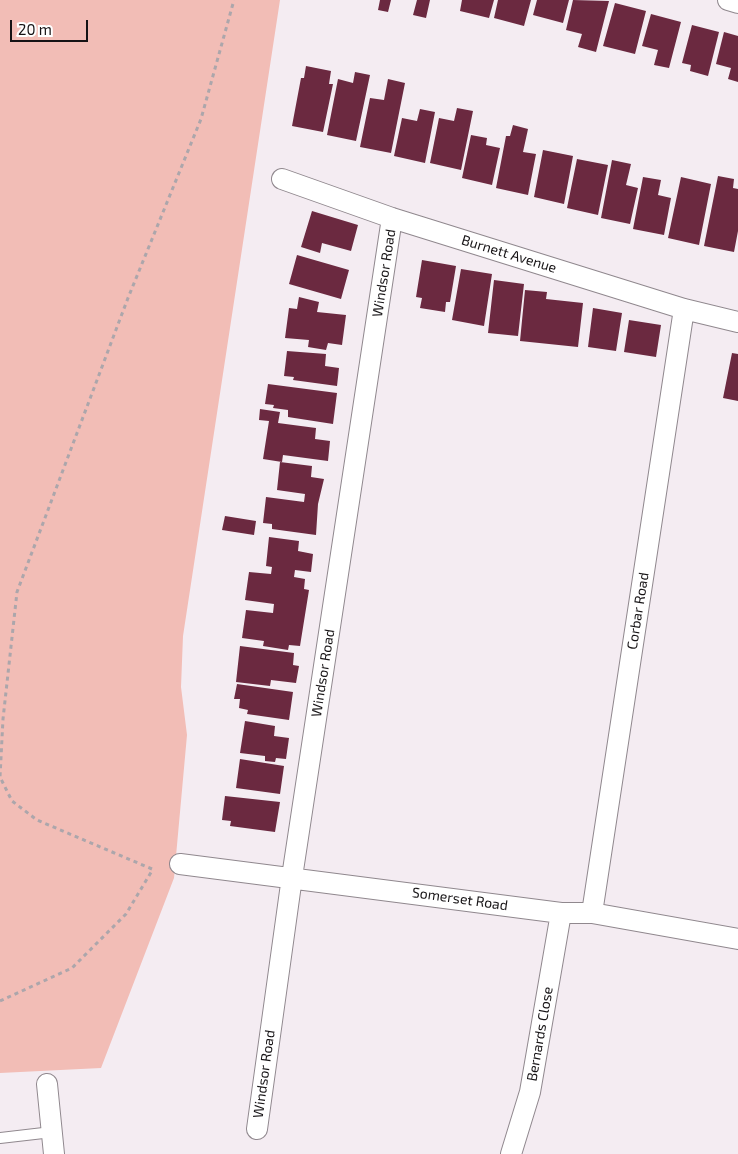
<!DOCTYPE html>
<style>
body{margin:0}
#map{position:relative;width:738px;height:1154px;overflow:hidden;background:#f4ecf2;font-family:"Exo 2",sans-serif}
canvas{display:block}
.scale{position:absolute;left:10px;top:20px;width:78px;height:22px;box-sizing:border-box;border:2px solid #161315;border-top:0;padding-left:6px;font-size:15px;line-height:18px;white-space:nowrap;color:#161315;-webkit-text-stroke:4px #fff;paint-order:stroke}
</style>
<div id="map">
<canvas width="738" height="1154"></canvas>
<div class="scale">20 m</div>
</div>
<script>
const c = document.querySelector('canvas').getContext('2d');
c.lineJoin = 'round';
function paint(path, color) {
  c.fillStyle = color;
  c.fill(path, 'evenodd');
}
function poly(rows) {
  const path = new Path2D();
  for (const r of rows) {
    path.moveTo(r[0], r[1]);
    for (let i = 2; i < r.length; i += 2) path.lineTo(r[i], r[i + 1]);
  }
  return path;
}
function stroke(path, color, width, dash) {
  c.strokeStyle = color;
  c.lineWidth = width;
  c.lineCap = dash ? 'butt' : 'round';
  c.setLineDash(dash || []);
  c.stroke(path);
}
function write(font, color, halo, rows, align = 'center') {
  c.font = font + ' "Exo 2",sans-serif';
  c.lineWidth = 5;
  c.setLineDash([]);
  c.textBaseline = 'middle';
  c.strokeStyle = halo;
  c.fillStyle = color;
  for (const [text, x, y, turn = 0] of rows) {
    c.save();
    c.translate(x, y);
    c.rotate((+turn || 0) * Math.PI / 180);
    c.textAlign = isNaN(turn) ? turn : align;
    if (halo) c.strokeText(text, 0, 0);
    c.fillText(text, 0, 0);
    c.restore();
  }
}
const green = poly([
 [0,0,280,0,183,636,181,687,187,735,174,878,101,1068,0,1073]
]);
const building = poly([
 [380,0,391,0,388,12,378,10],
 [417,0,430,0,426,18,413,15],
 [462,0,494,0,489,18,460,11],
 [498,0,531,0,524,26,494,18],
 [537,0,569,0,563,23,533,15],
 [573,0,609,1,596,52,578,47,582,34,566,30],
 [615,3,646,11,635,54,603,46],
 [651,14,681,22,669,68,654,65,658,50,642,46],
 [692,25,719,32,708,76,690,71,691,65,682,63],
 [724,32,738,36,738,82,728,79,731,68,716,64],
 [306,66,331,71,329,84,333,84,323,132,292,126,301,78,304,78],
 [355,72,370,75,356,141,327,135,338,79,353,83],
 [388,79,405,83,391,153,360,147,370,98,384,100],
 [457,108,473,111,461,170,430,163,439,118,454,121],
 [420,109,435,112,425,163,394,156,402,118,417,121],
 [513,125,528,129,523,152,536,154,528,195,496,188,506,136,510,136],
 [471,135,487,138,486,145,500,148,492,185,462,178],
 [543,150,573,156,564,204,534,197],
 [577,159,608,165,598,215,567,208],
 [612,160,631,164,626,185,638,188,630,224,601,218],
 [718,176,734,179,733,188,738,189,738,231,734,252,704,246],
 [643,177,661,180,658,195,671,198,664,235,633,229],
 [681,177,711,184,699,245,668,238],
 [312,211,358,225,351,251,322,243,320,253,301,247],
 [297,255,349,270,341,299,289,284],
 [422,260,456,266,450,302,446,302,445,312,420,308,422,298,416,297],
 [461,269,492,274,484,326,452,320],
 [494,280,524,284,518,336,488,333],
 [525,290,547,292,546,299,583,303,578,347,520,341],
 [299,297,319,302,317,312,346,315,342,345,328,343,326,350,308,347,309,340,285,338,289,308,297,309],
 [593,308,622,313,616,351,588,347],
 [629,320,661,325,656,357,624,352],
 [287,351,326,354,325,366,339,368,337,386,293,380,294,377,284,376],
 [732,353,738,354,738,401,723,398],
 [268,384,337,393,333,424,288,417,288,410,273,408,274,405,265,404],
 [260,409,280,412,278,423,316,428,315,439,330,441,328,461,283,455,282,462,263,459,269,421,259,420],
 [280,462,312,466,311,477,324,479,318,504,316,535,272,529,272,524,263,523,266,497,304,502,305,494,277,490],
 [225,516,256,521,254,535,222,530],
 [269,537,299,541,298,551,313,554,311,572,295,570,294,577,305,579,304,589,309,590,300,646,289,645,288,650,263,646,264,641,242,638,246,610,273,613,274,604,245,600,249,572,271,574,272,567,266,566],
 [240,646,294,653,293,665,299,666,296,683,271,680,270,686,236,682],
 [237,684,293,692,289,720,247,714,248,710,239,708,240,699,234,699],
 [245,721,275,726,274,736,289,738,286,759,276,758,275,762,265,761,265,756,240,753],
 [240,759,284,766,280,794,236,788],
 [225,796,280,802,275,832,230,826,231,821,222,820]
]);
const path = poly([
 [152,869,37,820,12,801,0,777,3,719,17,592,128,298,201,119,234,0],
 [0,1001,72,968,126,914,153,869]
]);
const service = poly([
 [0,1138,52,1132]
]);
const minor = poly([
 [728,0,738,3],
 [282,179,392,218,684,309,738,322],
 [180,864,561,913,592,913,738,939],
 [592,913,684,309],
 [47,1084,54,1154],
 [257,1129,292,877,392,218],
 [511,1154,530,1092,561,913]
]);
const streetNames = [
 ["Burnett Avenue",509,254,17],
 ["Windsor Road",384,273,-81],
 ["Corbar Road",638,611,-81],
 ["Windsor Road",323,673,-81],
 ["Somerset Road",460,899,8],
 ["Bernards Close",540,1034,-80],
 ["Windsor Road",264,1074,-82]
];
paint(green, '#f2bdb6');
paint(building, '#6b2940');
stroke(service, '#90888e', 12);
stroke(minor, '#90888e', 22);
stroke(path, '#aca6ab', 3, [4, 4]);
stroke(service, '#fff', 10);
stroke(minor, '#fff', 20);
write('14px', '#161315', '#fff', streetNames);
</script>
